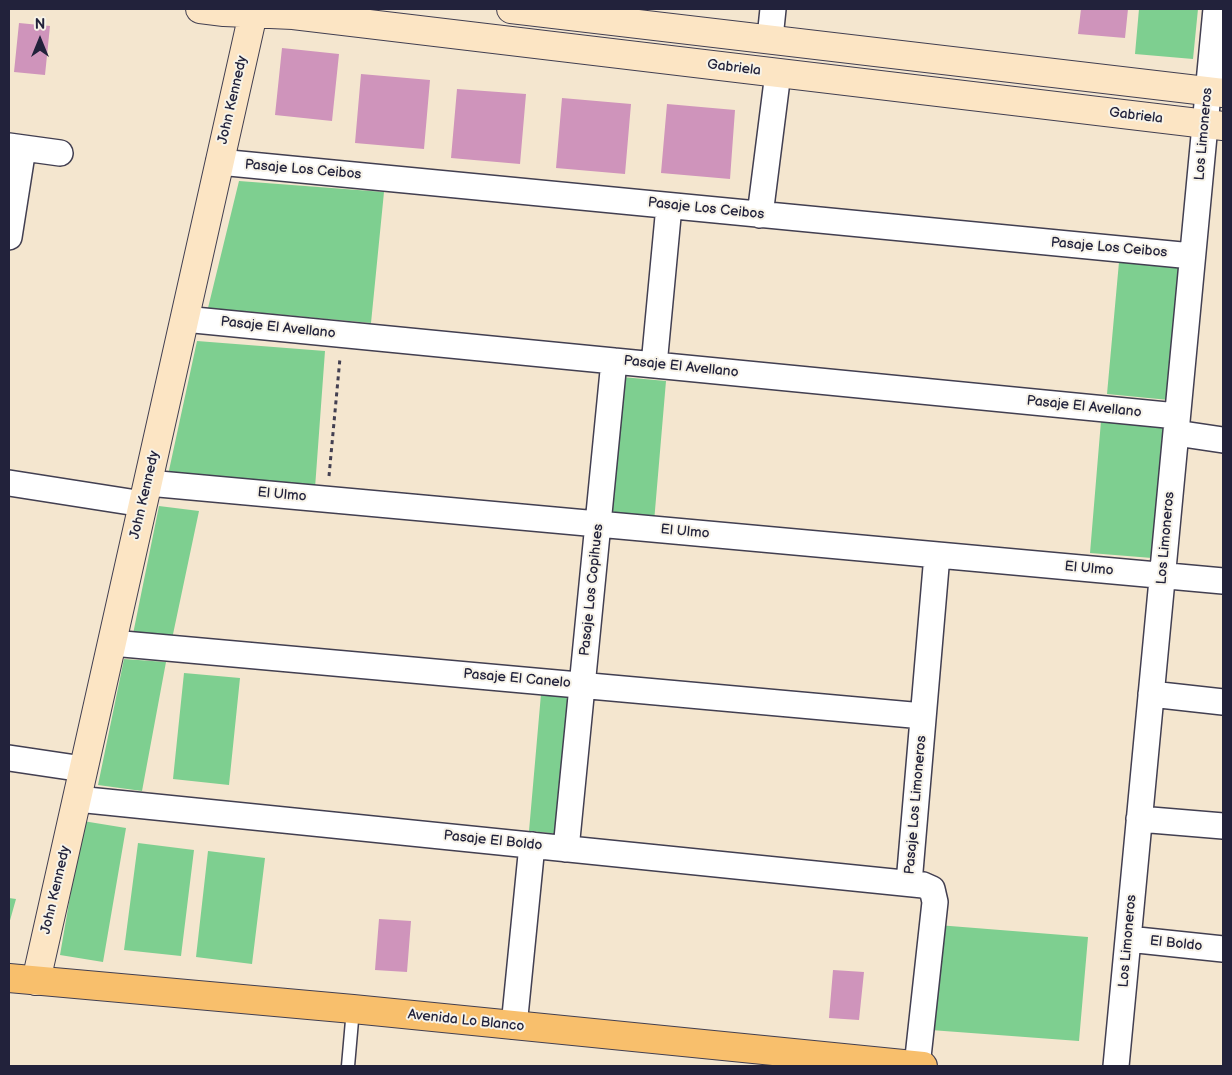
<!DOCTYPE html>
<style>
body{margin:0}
#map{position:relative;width:1232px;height:1075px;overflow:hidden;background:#f4e6cf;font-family:"Balsamiq Sans",sans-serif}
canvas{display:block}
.frame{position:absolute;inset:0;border:10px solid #22223b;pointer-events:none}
.north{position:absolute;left:15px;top:15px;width:50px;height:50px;-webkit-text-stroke:4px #f7f3e8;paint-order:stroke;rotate:0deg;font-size:14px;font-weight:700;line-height:20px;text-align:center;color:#22223b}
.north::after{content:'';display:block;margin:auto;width:18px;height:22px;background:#22223b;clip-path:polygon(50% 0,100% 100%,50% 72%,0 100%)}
</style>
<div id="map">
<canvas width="1232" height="1075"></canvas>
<div class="frame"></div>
<div class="north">N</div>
</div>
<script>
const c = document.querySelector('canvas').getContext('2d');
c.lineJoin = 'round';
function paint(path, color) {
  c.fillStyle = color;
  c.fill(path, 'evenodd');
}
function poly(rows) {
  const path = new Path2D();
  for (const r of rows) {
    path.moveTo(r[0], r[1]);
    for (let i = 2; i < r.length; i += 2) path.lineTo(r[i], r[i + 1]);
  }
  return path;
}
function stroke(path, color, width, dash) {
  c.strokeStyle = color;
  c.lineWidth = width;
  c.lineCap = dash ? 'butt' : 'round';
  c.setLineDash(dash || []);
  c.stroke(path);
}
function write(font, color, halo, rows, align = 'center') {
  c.font = font + ' "Balsamiq Sans",sans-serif';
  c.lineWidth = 4;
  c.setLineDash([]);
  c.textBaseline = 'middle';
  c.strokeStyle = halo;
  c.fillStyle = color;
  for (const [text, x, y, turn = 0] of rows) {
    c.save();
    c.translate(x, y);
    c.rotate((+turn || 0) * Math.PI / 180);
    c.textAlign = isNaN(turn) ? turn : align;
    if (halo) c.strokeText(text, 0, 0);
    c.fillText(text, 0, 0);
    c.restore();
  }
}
const green = poly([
 [1139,9,1198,9,1193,59,1135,54],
 [239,181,384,192,371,323,208,308],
 [1119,262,1180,267,1169,400,1107,394],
 [197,341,325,351,315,488,168,475],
 [622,377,666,381,654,522,609,518],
 [1101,421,1163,426,1152,558,1090,553],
 [159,506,199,511,172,639,133,634],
 [124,659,166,662,142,791,98,785],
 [184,673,240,678,229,785,173,779],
 [541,694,574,697,561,834,529,831],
 [83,821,126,828,103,962,60,955],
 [138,843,194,850,181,956,124,950],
 [208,851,265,858,252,964,196,957],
 [9,898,16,899,9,924],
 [925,924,1088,937,1079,1041,917,1029]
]);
const building = poly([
 [1081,9,1128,9,1125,38,1078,34],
 [19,23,50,26,45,75,14,72],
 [282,48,339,54,332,121,275,115],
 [361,74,430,80,424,149,355,143],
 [457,89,526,94,520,164,451,158],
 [562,98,631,104,625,174,556,168],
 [667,104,735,110,730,179,661,173],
 [379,919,411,921,407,972,375,970],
 [833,970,864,972,859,1020,829,1018]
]);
const path = poly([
 [329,476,340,358]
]);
const lane = poly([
 [348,1066,353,1009]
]);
const street = poly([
 [770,38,773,9],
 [9,146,60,153],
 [219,162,1192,256],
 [760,215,778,73],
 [9,237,23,148],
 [184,319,1177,416],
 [654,365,669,206],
 [1176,433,1223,440],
 [9,483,143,504],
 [148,483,1223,581],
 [112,643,923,716],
 [1151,694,1223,702],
 [9,758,83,769],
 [77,799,923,885,932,889,935,902,917,1066],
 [1139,819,1223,826],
 [566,849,614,361],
 [909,883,937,555],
 [1128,939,1223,949],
 [514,1026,532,845],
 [1116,1066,1216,9]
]);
const secondary = poly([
 [200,9,224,12,293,15,1223,126],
 [511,9,1223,93],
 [36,981,254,9]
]);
const primary = poly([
 [9,978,353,1009,923,1066]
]);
const streetNames = [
 ["Gabriela",734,68,7],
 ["John Kennedy",233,100,-77],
 ["Gabriela",1136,116,7],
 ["Los Limoneros",1204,134,-85],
 ["Pasaje Los Ceibos",303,170,5],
 ["Pasaje Los Ceibos",706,209,6],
 ["Pasaje Los Ceibos",1109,248,5],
 ["Pasaje El Avellano",278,328,6],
 ["Pasaje El Avellano",681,367,6],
 ["Pasaje El Avellano",1084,407,6],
 ["John Kennedy",145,495,-77],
 ["El Ulmo",282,495,5],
 ["El Ulmo",685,532,5],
 ["Los Limoneros",1166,538,-85],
 ["El Ulmo",1089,569,5],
 ["Pasaje Los Copihues",592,590,-84],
 ["Pasaje El Canelo",517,679,5],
 ["Pasaje Los Limoneros",916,805,-85],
 ["Pasaje El Boldo",493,841,6],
 ["John Kennedy",56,890,-77],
 ["Los Limoneros",1128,941,-85],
 ["El Boldo",1176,944,6],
 ["Avenida Lo Blanco",466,1021,6]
];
paint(green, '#7ecf90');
paint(building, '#cf94bb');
stroke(lane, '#423f51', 15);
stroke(street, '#423f51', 28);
stroke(secondary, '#423f51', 30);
stroke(primary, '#423f51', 30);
stroke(path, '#423f51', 3, [4, 4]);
stroke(lane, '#fff', 12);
stroke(street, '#fff', 25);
stroke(secondary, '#fce5c4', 28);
stroke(primary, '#f8bf6c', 28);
write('14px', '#22223b', '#f7f3e8', streetNames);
</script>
